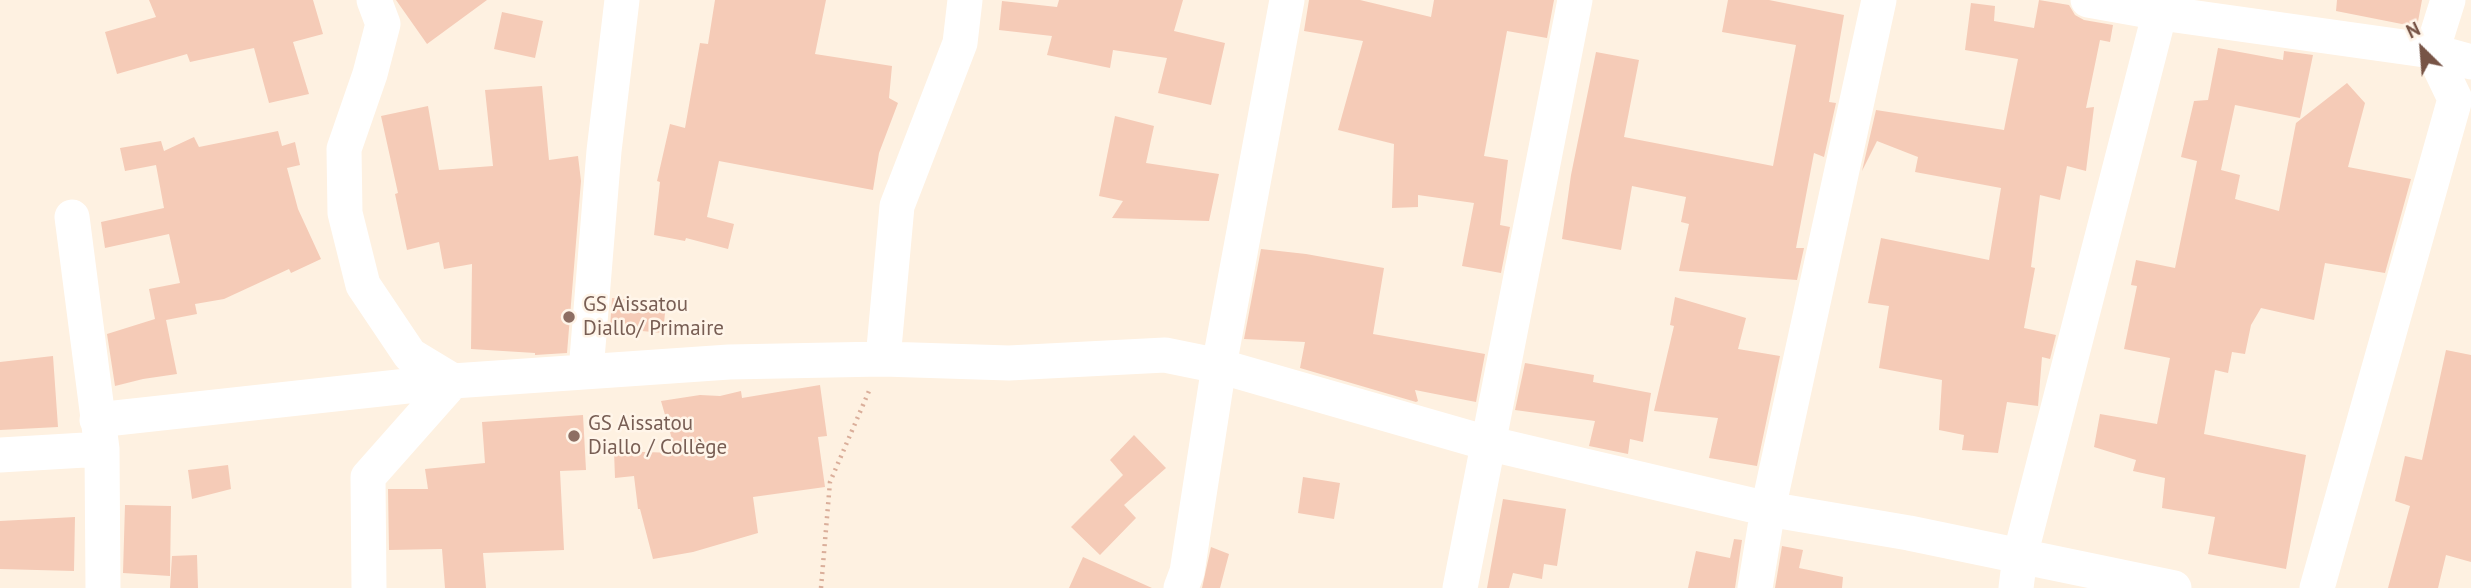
<!DOCTYPE html>
<meta charset="utf-8">
<style>
body{margin:0}
#map{position:relative;width:2471px;height:588px;overflow:hidden;background:#fef1e1;font-family:"PT Sans",sans-serif}
canvas{display:block}
.north{position:absolute;left:2387px;top:14px;width:70px;height:70px;-webkit-text-stroke:5px #fff5e9;paint-order:stroke;rotate:335deg;font-size:19px;font-weight:700;line-height:28px;text-align:center;color:#775446}
.north::after{content:'';display:block;margin:auto;width:24px;height:32px;background:#775446;clip-path:polygon(50% 0,100% 100%,50% 72%,0 100%)}
</style>
<div id="map">
<canvas width="2471" height="588"></canvas>
<div class="north">N</div>
</div>
<script>
const c = document.querySelector('canvas').getContext('2d');
c.lineJoin = 'round';
function paint(path, color) {
  c.fillStyle = color;
  c.fill(path, 'evenodd');
}
function poly(rows) {
  const path = new Path2D();
  for (const r of rows) {
    path.moveTo(r[0], r[1]);
    for (let i = 2; i < r.length; i += 2) path.lineTo(r[i], r[i + 1]);
  }
  return path;
}
function stroke(path, color, width, dash) {
  c.strokeStyle = color;
  c.lineWidth = width;
  c.lineCap = dash ? 'butt' : 'round';
  c.setLineDash(dash || []);
  c.stroke(path);
}
function write(font, color, halo, rows, align = 'center') {
  c.font = font + ' "PT Sans",sans-serif';
  c.lineWidth = 5;
  c.setLineDash([]);
  c.textBaseline = 'middle';
  c.strokeStyle = halo;
  c.fillStyle = color;
  for (const [text, x, y, turn = 0] of rows) {
    c.save();
    c.translate(x, y);
    c.rotate((+turn || 0) * Math.PI / 180);
    c.textAlign = isNaN(turn) ? turn : align;
    if (halo) c.strokeText(text, 0, 0);
    c.fillText(text, 0, 0);
    c.restore();
  }
}
const building = poly([
 [149,0,313,0,323,34,293,42,309,94,269,103,254,48,190,62,187,54,117,74,105,32,156,17],
 [396,0,487,0,427,44],
 [715,0,826,0,815,54,892,66,889,98,898,103,879,153,873,190,719,161,707,217,734,224,728,249,686,238,685,241,654,235,660,182,657,181,670,124,685,128,700,43,708,44],
 [1059,0,1183,0,1174,31,1225,43,1211,105,1158,93,1167,58,1113,50,1110,68,1047,55,1052,36,999,30,1002,1,1057,7],
 [1309,0,1360,0,1431,17,1434,0,1554,0,1547,38,1507,31,1484,156,1508,160,1500,225,1510,227,1501,273,1462,266,1474,203,1418,195,1418,207,1392,208,1394,144,1338,130,1363,41,1304,31],
 [1728,0,1769,0,1844,15,1829,102,1836,103,1824,157,1814,153,1796,248,1804,248,1797,280,1679,271,1689,224,1681,222,1686,197,1632,186,1621,250,1562,239,1571,175,1596,52,1639,60,1624,137,1773,166,1796,45,1722,32],
 [2039,0,2069,5,2075,15,2084,20,2113,25,2110,42,2100,40,2086,108,2094,107,2086,171,2067,166,2060,200,2040,195,2031,267,2035,268,2024,328,2056,335,2050,359,2042,357,2038,406,2007,402,1998,453,1962,450,1964,435,1939,430,1942,380,1879,368,1889,306,1868,303,1881,238,1989,260,2001,188,1915,172,1918,157,1877,141,1862,171,1876,110,2004,130,2018,59,1965,50,1971,3,1995,6,1994,21,2034,28],
 [2337,0,2422,0,2417,27,2336,11],
 [502,12,543,21,535,58,494,49],
 [2218,48,2283,60,2284,51,2313,55,2300,118,2235,105,2221,170,2240,175,2235,199,2279,211,2296,123,2347,83,2365,103,2348,167,2411,179,2385,273,2325,263,2314,320,2261,308,2251,325,2245,354,2232,352,2228,373,2215,370,2204,434,2306,455,2286,569,2208,554,2215,517,2162,508,2165,478,2133,471,2136,460,2094,447,2100,414,2157,424,2170,358,2124,349,2137,286,2131,285,2136,260,2175,268,2197,161,2181,157,2194,101,2208,100],
 [542,86,549,160,578,156,581,181,567,353,535,355,535,353,471,349,472,264,444,269,439,242,407,250,395,194,398,193,381,116,428,106,439,170,493,166,485,90],
 [1115,116,1154,126,1146,163,1219,174,1209,221,1112,218,1123,201,1099,196],
 [278,131,282,146,295,142,300,165,287,168,298,209,321,259,291,273,289,269,224,299,195,304,197,314,166,320,177,374,143,379,115,386,107,334,155,319,149,289,180,283,169,234,105,248,101,222,164,208,156,165,125,171,120,148,161,141,164,151,194,137,199,147],
 [1261,249,1306,254,1384,268,1373,334,1485,354,1476,402,1415,390,1418,401,1416,402,1300,368,1305,342,1244,339],
 [1675,297,1746,318,1738,349,1780,356,1757,466,1709,458,1718,418,1654,411,1674,326,1670,325],
 [612,298,666,303,663,333,610,328],
 [2446,350,2471,355,2471,562,2446,555,2438,588,2388,588,2410,506,2395,501,2405,456,2422,460],
 [53,356,58,427,0,430,0,362],
 [1525,363,1594,375,1593,382,1651,393,1643,442,1630,439,1628,454,1589,446,1595,421,1515,410],
 [820,385,827,436,818,437,825,487,753,497,758,533,693,552,653,559,640,509,638,509,634,476,615,478,614,451,676,453,661,401,700,395,720,396,741,391,742,398],
 [583,415,586,470,560,471,564,550,483,553,486,588,445,588,442,549,389,550,388,489,428,489,425,469,485,463,482,422],
 [1134,435,1166,468,1124,505,1136,518,1100,555,1071,527,1123,475,1110,460],
 [228,465,231,489,192,499,188,470],
 [1303,477,1340,483,1334,519,1298,513],
 [1503,499,1566,509,1557,566,1544,564,1542,579,1513,573,1509,588,1487,588],
 [125,505,171,506,170,576,123,573],
 [75,517,74,571,0,569,0,521],
 [1734,539,1742,540,1735,588,1688,588,1696,551,1730,558],
 [1782,546,1803,550,1799,568,1843,577,1842,588,1775,588],
 [1211,547,1229,554,1220,588,1202,588],
 [197,555,198,588,170,588,172,556],
 [1083,557,1152,588,1069,588]
]);
const path = poly([
 [821,588,830,482,869,391]
]);
const minor = poly([
 [2088,0,2161,13,2432,51,2455,99,2317,588],
 [2448,0,2432,51,2471,62],
 [72,217,102,449,103,588],
 [883,359,897,206,960,43,965,0],
 [586,371,604,151,622,0],
 [97,420,453,381,729,362,883,359,1009,363,1165,355,1219,366,1487,443,1768,509,1909,533,2174,588],
 [0,455,102,449],
 [369,588,368,477,453,381,410,355,363,285,345,213,344,149,370,74,383,24,374,0],
 [1181,588,1187,572,1219,366,1287,0],
 [1460,588,1575,0],
 [1755,588,1768,509,1879,0],
 [2016,588,2020,556,2163,0]
]);
const markers = [
 [569,317,7,"#8d6e63"],
 [574,436,7,"#8d6e63"]
];
const educationNames = [
 ["GS Aissatou",583,305],
 ["Diallo/ Primaire",583,329],
 ["GS Aissatou",588,424],
 ["Diallo / Collège",588,448]
];
paint(building, '#f5cbb7');
stroke(path, '#daae9a', 4.5, [2, 5]);
stroke(minor, '#fff', 35);
for (const [x, y, r, color] of markers) {
  const dot = new Path2D();
  dot.arc(x, y, r, 0, 2 * Math.PI);
  c.fillStyle = color;
  c.fill(dot);
  stroke(dot, '#fff5e9', 2.5);
}
write('21px', '#785e54', '#fff5e9', educationNames, 'left');
</script>
